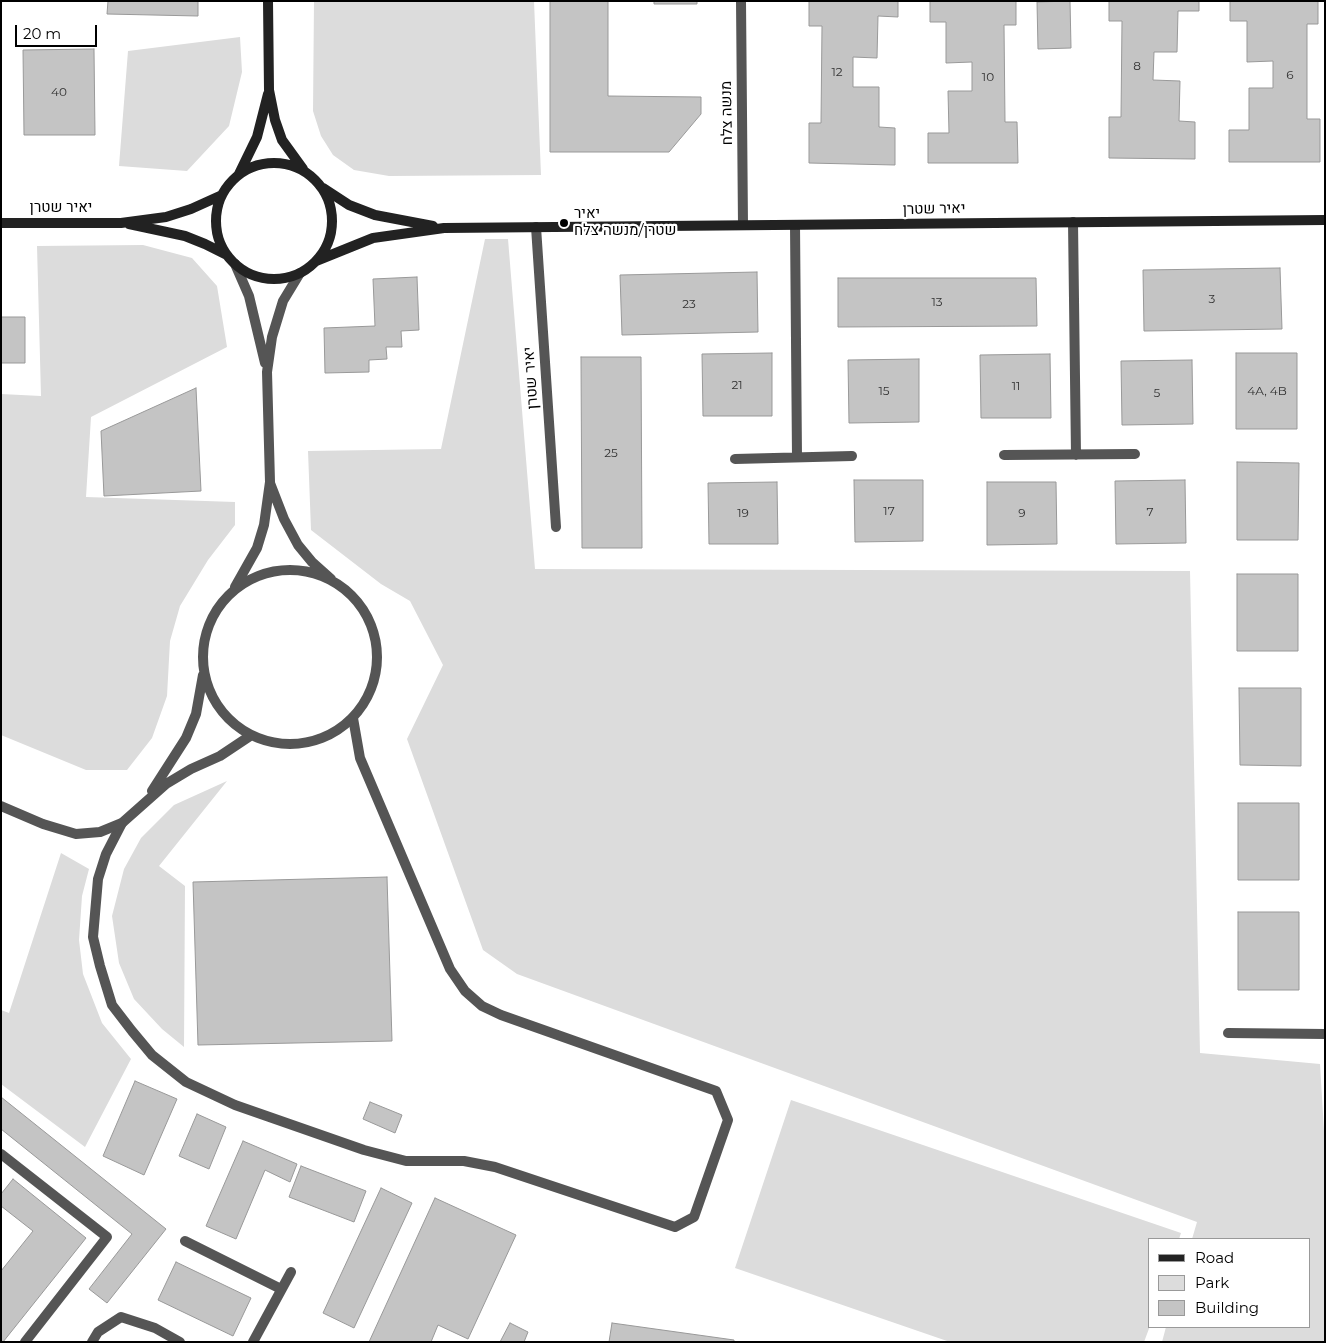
<!DOCTYPE html>
<meta charset="utf-8">
<style>
body{margin:0}
#map{position:relative;width:1326px;height:1343px;overflow:hidden;background:#fff;font-family:Montserrat,sans-serif}
canvas{display:block}
.frame{position:absolute;inset:0;border:2px solid #000;pointer-events:none}
.legend{position:absolute;left:1148px;top:1238px;width:162px;height:90px;box-sizing:border-box;background:#fff;border:1px solid #999;margin:0;padding:6px 9px;list-style:none;font-size:15px;color:#000}
.legend li{display:flex;align-items:center;gap:10px;height:25px}
.legend b{width:25px;border:1px solid #999}
.scale{position:absolute;left:15px;top:25px;width:82px;height:22px;box-sizing:border-box;border:2px solid #000;border-top:0;padding-left:6px;font-size:15px;line-height:18px;white-space:nowrap;color:#000;-webkit-text-stroke:4px #fff;paint-order:stroke}
</style>
<div id="map">
<canvas width="1326" height="1343"></canvas>
<div class="frame"></div>
<ul class="legend">
<li><b style="height:6px;background:#222"></b>Road</li>
<li><b style="height:14px;background:#dcdcdc"></b>Park</li>
<li><b style="height:14px;background:#c4c4c4"></b>Building</li>
</ul>
<div class="scale">20 m</div>
</div>
<script>
const c = document.querySelector('canvas').getContext('2d');
c.lineJoin = 'round';
function paint(path, color) {
  c.fillStyle = color;
  c.fill(path, 'evenodd');
}
function poly(rows) {
  const path = new Path2D();
  for (const r of rows) {
    if (r.length === 3) {
      path.moveTo(r[0] + r[2], r[1]);
      path.arc(r[0], r[1], r[2], 0, 2 * Math.PI);
      continue;
    }
    path.moveTo(r[0], r[1]);
    for (let i = 2; i < r.length; i += 2) path.lineTo(r[i], r[i + 1]);
  }
  return path;
}
function stroke(path, color, width, dash) {
  c.strokeStyle = color;
  c.lineWidth = width;
  c.lineCap = dash ? 'butt' : 'round';
  c.setLineDash(dash || []);
  c.stroke(path);
}
function write(font, color, halo, rows, align = 'center') {
  c.font = font + ' Montserrat,Heebo,sans-serif';
  c.lineWidth = 4.5;
  c.setLineDash([]);
  c.textBaseline = 'middle';
  c.strokeStyle = halo;
  c.fillStyle = color;
  for (const [text, x, y, turn = 0] of rows) {
    c.save();
    c.translate(x, y);
    c.rotate((+turn || 0) * Math.PI / 180);
    c.textAlign = isNaN(turn) ? turn : align;
    if (halo) c.strokeText(text, 0, 0);
    c.fillText(text, 0, 0);
    c.restore();
  }
}
const green = poly([
 [314,1,534,1,541,175,389,176,354,170,333,155,321,136,313,111],
 [240,37,242,72,229,126,187,171,119,166,128,51],
 [485,239,508,239,535,569,1190,571,1200,1053,1320,1064,1325,1148,1325,1342,1162,1342,1166,1327,1310,1327,1310,1239,1192,1239,1197,1222,517,974,483,950,407,739,443,665,410,601,381,584,311,530,308,451,441,449],
 [143,245,192,258,217,286,227,347,91,417,86,497,235,502,235,525,208,560,180,606,170,641,167,696,152,738,127,770,86,770,1,735,1,394,41,396,37,246],
 [227,781,159,866,185,886,184,1047,162,1029,134,999,119,963,112,916,124,869,141,838,174,805],
 [61,853,89,869,82,896,79,940,83,974,102,1023,131,1059,85,1147,1,1084,1,1010,9,1013],
 [791,1100,1181,1233,1179,1239,1150,1239,1150,1326,1144,1342,950,1342,735,1268]
]);
const building = poly([
 [108,1,198,1,198,16,107,14,108,1],
 [550,1,608,1,608,96,701,97,701,114,669,152,550,152,550,1],
 [654,1,697,1,697,4,654,4,654,1],
 [809,1,898,1,898,17,878,16,877,58,853,57,853,87,879,87,879,127,895,128,895,165,809,163,809,123,821,123,822,26,809,26,809,1],
 [930,1,1016,1,1016,25,1004,25,1005,122,1017,122,1018,163,928,163,928,133,949,133,948,91,972,91,972,62,946,63,946,22,930,22,930,1],
 [1070,1,1071,48,1038,49,1037,2,1070,1],
 [1109,1,1199,1,1199,11,1178,11,1177,52,1154,52,1153,80,1180,81,1179,121,1195,122,1195,159,1109,158,1109,117,1121,117,1122,21,1109,21,1109,1],
 [1230,1,1318,1,1318,24,1307,24,1307,119,1320,119,1320,162,1229,162,1229,130,1249,130,1249,88,1273,88,1273,61,1247,62,1247,21,1230,21,1230,1],
 [94,49,95,135,24,135,23,50,94,49],
 [1280,268,1282,329,1144,331,1143,270,1280,268],
 [757,272,758,332,622,335,620,275,757,272],
 [417,277,419,330,401,331,402,347,386,347,387,359,369,360,369,372,325,373,324,328,375,326,373,279,417,277],
 [838,278,1036,278,1037,326,838,327,838,278],
 [1,317,25,317,25,363,1,363,1,375,1,317],
 [772,353,772,416,703,416,702,354,772,353],
 [1236,353,1297,353,1297,429,1236,429,1236,353],
 [1050,354,1051,418,981,418,980,355,1050,354],
 [581,357,641,357,642,548,582,548,581,357],
 [919,359,919,422,849,423,848,360,919,359],
 [1192,360,1193,424,1122,425,1121,361,1192,360],
 [196,388,201,491,104,496,101,431,196,388],
 [1237,462,1299,463,1298,540,1237,540,1237,462],
 [854,480,923,480,923,541,855,542,854,480],
 [1185,480,1186,543,1116,544,1115,481,1185,480],
 [777,482,778,544,709,544,708,483,777,482],
 [987,482,1056,482,1057,544,987,545,987,482],
 [1237,574,1298,574,1298,651,1237,651,1237,574],
 [1239,688,1301,688,1301,766,1240,765,1239,688],
 [1238,803,1299,803,1299,880,1238,880,1238,803],
 [387,877,392,1041,198,1045,193,882,387,877],
 [1238,912,1299,912,1299,990,1238,990,1238,912],
 [135,1081,177,1099,144,1175,103,1156,135,1081],
 [1,1097,166,1229,107,1303,89,1289,132,1234,1,1129,1,1097],
 [370,1102,402,1115,395,1133,363,1119,370,1102],
 [197,1114,226,1127,209,1169,179,1156,197,1114],
 [243,1141,297,1164,290,1182,265,1170,236,1239,206,1226,243,1141],
 [301,1166,366,1191,354,1222,289,1197,301,1166],
 [13,1179,86,1238,3,1342,1,1342,1,1271,33,1231,1,1206,1,1194,13,1179],
 [381,1188,412,1203,354,1328,323,1313,381,1188],
 [435,1198,516,1235,468,1339,438,1325,431,1342,369,1342,435,1198],
 [176,1262,251,1298,233,1336,158,1300,176,1262],
 [510,1323,528,1332,524,1342,500,1342,510,1323],
 [612,1323,734,1340,734,1342,609,1342,612,1323]
]);
const lane = poly([
 [122,823,106,854,98,879,93,937,100,966,112,1005,132,1031,152,1055,186,1082,235,1105,364,1150,406,1161,464,1161,495,1167,675,1227,694,1217,728,1120,716,1091,501,1015,482,1006,465,991,450,969,360,758,353,718],
 [1228,1033,1325,1034],
 [1,1154,107,1237,25,1342],
 [185,1241,281,1289],
 [92,1342,98,1332,121,1317,155,1328,180,1342],
 [253,1342,291,1272]
]);
const street = poly([
 [741,1,743,225],
 [1073,222,1076,455],
 [795,225,797,457],
 [536,227,556,527],
 [235,264,249,296,265,363],
 [1004,455,1135,454],
 [735,459,852,456],
 [270,483,284,519,298,545,312,562,331,579],
 [290,657,87],
 [235,587,257,548,264,525,270,482,267,372,272,337,283,301,300,273],
 [152,791,186,738,196,714,203,675],
 [1,806,43,824,76,834,100,832,122,823,166,784,191,769,220,756,250,736]
]);
const secondary = poly([
 [268,1,269,90,275,120,282,140,303,169],
 [274,221,58],
 [239,174,257,137,268,94],
 [323,188,349,205,375,215,433,226],
 [1,223,121,223,166,217,191,209,222,195],
 [129,224,185,236,205,244,227,255],
 [316,261,373,238,444,228,1325,220]
]);
const markers = [
 [564,223,5,"#000"]
];
const numberNames = [
 ["8",1137,66],
 ["12",837,72],
 ["6",1290,75],
 ["10",988,77],
 ["40",59,92],
 ["3",1212,299],
 ["13",937,302],
 ["23",689,304],
 ["21",737,385],
 ["11",1016,386],
 ["15",884,391],
 ["4A, 4B",1267,391],
 ["5",1157,393],
 ["25",611,453],
 ["17",889,511],
 ["7",1150,512],
 ["19",743,513],
 ["9",1022,513]
];
const streetNames = [
 ["מנשה צלח",727,113,-91],
 ["יאיר שטרן",61,208],
 ["יאיר שטרן",934,209,-1],
 ["יאיר שטרן",531,378,-94]
];
const poiNames = [
 ["יאיר",574,214],
 ["שטרן/מנשה צלח",574,231]
];
paint(green, '#dcdcdc');
paint(building, '#c4c4c4');
stroke(building, '#999', 1);
stroke(lane, '#555', 10);
stroke(street, '#555', 10);
stroke(secondary, '#222', 10);
for (const [x, y, r, color] of markers) {
  const dot = new Path2D();
  dot.arc(x, y, r, 0, 2 * Math.PI);
  c.fillStyle = color;
  c.fill(dot);
  stroke(dot, '#fff', 2);
}
write('12px', '#313131', null, numberNames);
write('15px', '#000', '#fff', streetNames);
write('15px', '#000', '#fff', poiNames, 'left');
</script>
